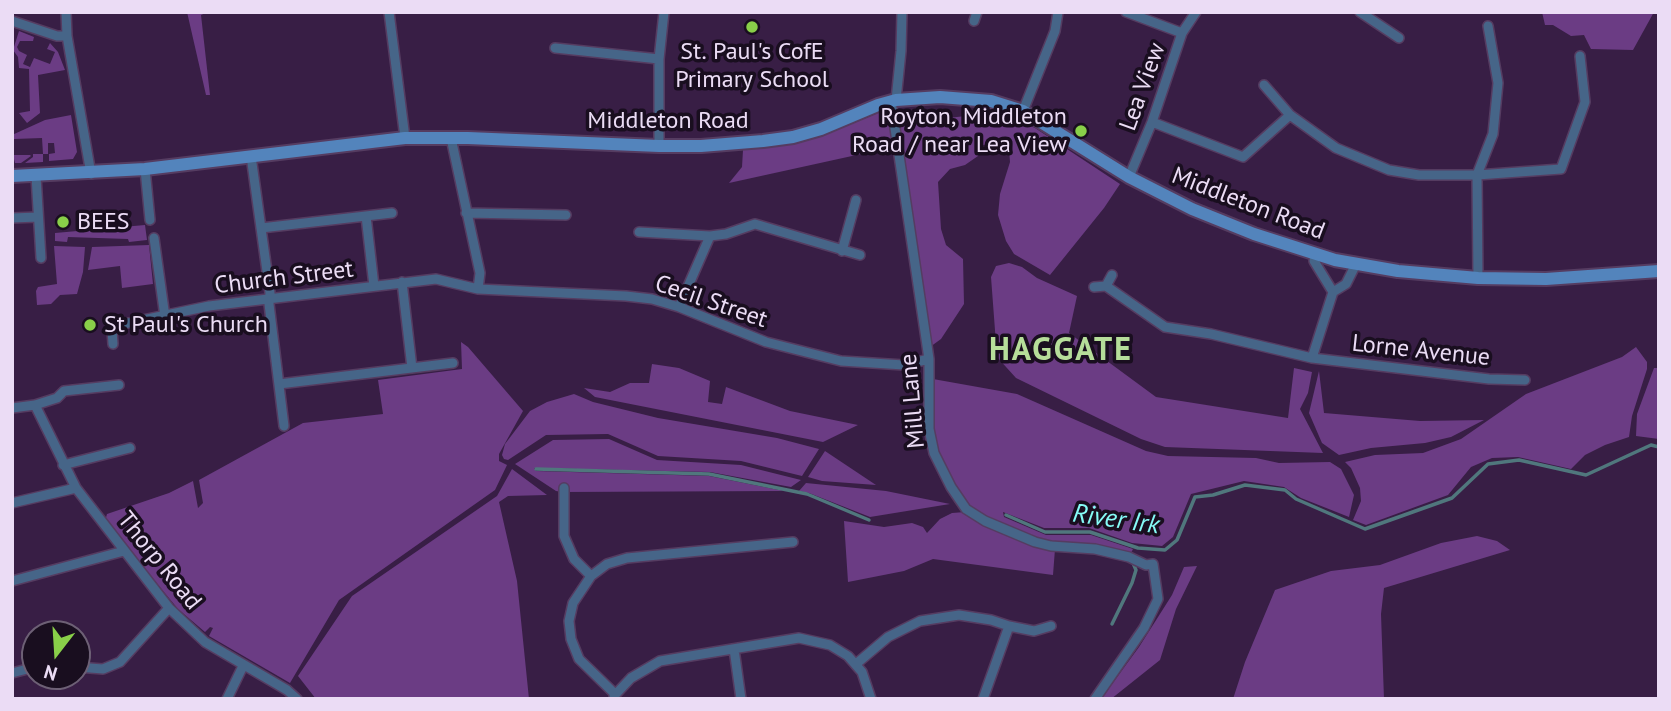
<!DOCTYPE html>
<style>
body{margin:0}
#map{position:relative;width:1671px;height:711px;overflow:hidden;background:#381e45;font-family:"PT Sans",sans-serif}
canvas{display:block}
.frame{position:absolute;inset:0;border:14px solid #ebdcf5;pointer-events:none}
.north{position:absolute;left:21px;top:620px;width:70px;height:70px;box-sizing:border-box;background:#190e1f;border:2px solid #6d6075;border-radius:50%;rotate:197deg;font-size:19px;font-weight:700;line-height:28px;text-align:center;color:#ebdcf5}
.north::after{content:'';display:block;margin:auto;width:24px;height:32px;background:#89cf49;clip-path:polygon(50% 0,100% 100%,50% 72%,0 100%)}
</style>
<div id="map">
<canvas width="1671" height="711"></canvas>
<div class="frame"></div>
<div class="north">N</div>
</div>
<script>
const c = document.querySelector('canvas').getContext('2d');
c.lineJoin = 'round';
function paint(path, color) {
  c.fillStyle = color;
  c.fill(path, 'evenodd');
}
function poly(rows) {
  const path = new Path2D();
  for (const r of rows) {
    path.moveTo(r[0], r[1]);
    for (let i = 2; i < r.length; i += 2) path.lineTo(r[i], r[i + 1]);
  }
  return path;
}
function stroke(path, color, width, dash) {
  c.strokeStyle = color;
  c.lineWidth = width;
  c.lineCap = dash ? 'butt' : 'round';
  c.setLineDash(dash || []);
  c.stroke(path);
}
function write(font, color, halo, rows, align = 'center') {
  c.font = font + ' "PT Sans",sans-serif';
  c.lineWidth = 7;
  c.setLineDash([]);
  c.textBaseline = 'middle';
  c.strokeStyle = halo;
  c.fillStyle = color;
  for (const [text, x, y, turn = 0] of rows) {
    c.save();
    c.translate(x, y);
    c.rotate((+turn || 0) * Math.PI / 180);
    c.textAlign = isNaN(turn) ? turn : align;
    if (halo) c.strokeText(text, 0, 0);
    c.fillText(text, 0, 0);
    c.restore();
  }
}
const green = poly([
 [187,12,208,12,201,15,210,95,206,95],
 [1542,12,1654,12,1633,50,1591,49,1584,35,1571,36,1553,25,1545,25],
 [19,31,34,37,33,41,20,41,17,47,19,51,27,55,23,64,30,67,34,58,50,64,55,52,47,49,50,43,58,52,65,70,38,75,40,113,27,123,19,113,30,111,29,69,19,68,18,57,13,50],
 [890,108,893,147,729,183,742,167,743,150,797,143,834,131],
 [990,113,1011,117,1035,128,1120,184,1104,208,1050,275,1014,254,1006,241,998,215,1000,194,1010,162,1009,149,1001,143,983,145,978,156,965,165,950,169,938,182,941,229,946,245,963,259,964,304,941,339,930,347,899,124],
 [71,115,77,152,73,159,49,161,49,154,55,153,54,143,48,143,48,154,43,154,43,162,25,163,33,157,33,154,43,154,42,138,14,139,14,155,30,155,31,156,21,163,15,163,13,155,12,164,12,135,45,120],
 [145,225,147,240,129,242,128,239,68,237,67,242,55,241,55,233],
 [149,245,153,284,122,288,120,266,88,270,92,247],
 [54,246,85,247,83,272,77,294,60,295,51,304,37,305,36,291,38,287,57,284],
 [1009,263,1022,267,1037,278,1077,296,1069,333,1156,397,1288,418,1294,368,1312,372,1308,393,1300,409,1323,453,1165,447,1141,439,1016,378,997,357,991,277,996,266],
 [461,342,468,347,523,411,499,454,499,461,507,465,495,490,339,600,290,683,209,636,213,628,210,627,205,632,178,609,105,521,107,514,169,493,193,481,198,508,203,503,199,480,303,423,383,414,378,380,462,369],
 [1636,347,1647,362,1647,369,1632,416,1629,437,1605,445,1585,455,1571,469,1518,457,1492,458,1471,467,1448,495,1366,525,1353,520,1361,501,1360,488,1351,468,1345,462,1375,455,1423,453,1461,439,1526,394,1622,357],
 [652,364,679,368,710,381,708,402,722,404,726,387,790,411,858,425,823,442,595,397,584,388,610,392,630,383,649,383],
 [1654,368,1659,368,1659,439,1636,436,1637,414],
 [1319,371,1324,413,1420,421,1484,420,1451,437,1425,443,1371,448,1339,455,1322,443,1309,413],
 [933,379,1017,394,1146,451,1168,456,1256,458,1279,463,1330,462,1341,469,1354,495,1349,517,1301,498,1284,487,1244,481,1191,494,1173,537,1162,546,1132,543,1089,528,1044,528,1003,512,1004,517,1046,535,1091,535,1133,549,1130,555,1107,547,1048,543,980,514,968,505,937,454,934,429],
 [574,394,593,402,658,418,777,438,819,449,802,476,741,461,658,456,608,434,546,435,508,460,504,459,502,455,505,444,530,411,547,402],
 [609,439,657,460,741,465,801,480,791,487,710,472,534,468,536,471,709,476,784,491,562,492,556,491,515,464,553,440],
 [825,451,876,485,822,481,808,477],
 [512,469,547,495,508,496,499,502,517,581,529,699,316,699,298,676,352,596,497,496],
 [806,483,886,491,950,504,870,517,809,493,799,491],
 [965,512,1055,549,1053,575,933,559,904,571,848,582,844,521,884,527,912,523,923,527,927,533,940,519,952,513],
 [1477,536,1497,541,1510,550,1384,588,1381,614,1384,699,1233,699,1245,662,1275,590,1331,571,1380,565,1441,543],
 [1197,566,1176,609,1160,660,1111,699,1101,699,1139,647,1172,595,1184,567]
]);
const stream = poly([
 [536,469,709,474,807,494,869,520],
 [1006,515,1045,532,1090,532,1138,548,1165,550,1177,540,1195,497,1213,495,1245,485,1285,490,1296,499,1365,529,1452,498,1488,464,1519,460,1586,475,1651,445,1659,447],
 [1112,624,1132,583,1136,570,1133,563]
]);
const street = poly([
 [66,12,67,36,91,174],
 [389,12,405,138],
 [1126,12,1182,33],
 [1360,12,1399,38],
 [12,21,57,36,67,36],
 [974,21,977,12],
 [555,48,659,59],
 [1264,85,1290,115,1336,148,1389,170,1419,175,1477,175,1561,169,1585,102,1580,56],
 [896,100,901,51,902,12],
 [891,101,929,359,929,429,934,453,951,487,966,509,985,521,1035,542,1051,546,1095,549,1129,557,1146,565,1153,564,1158,599,1144,628,1095,699],
 [1023,111,1055,31,1058,12],
 [1152,122,1243,157,1290,115],
 [451,138,480,273,478,289],
 [659,146,659,59,664,12],
 [251,156,270,293,269,304,284,426],
 [145,169,150,220],
 [36,176,41,258],
 [1129,177,1152,122,1182,33,1196,12],
 [466,213,566,215],
 [366,216,374,286],
 [12,218,38,217],
 [261,228,392,213],
 [639,232,710,236,726,234,755,224,860,255],
 [154,238,165,317],
 [842,251,856,200],
 [1315,254,1314,261,1333,292],
 [1478,278,1477,175,1493,134,1498,83,1488,26],
 [402,282,412,368],
 [1106,286,1165,327,1211,334,1312,358,1489,379,1525,380],
 [1094,287,1106,286,1112,275],
 [679,307,710,236],
 [113,344,112,330,114,326,209,306,436,279,478,289,626,296,652,299,679,307,766,342,841,361,904,365,929,359],
 [1312,358,1333,292,1346,284,1356,264],
 [279,384,453,363],
 [35,405,76,488,169,608,205,642,287,690,297,699],
 [12,408,35,405,57,398,64,391,119,385],
 [63,465,130,448],
 [564,488,564,536,574,559,591,576],
 [12,503,76,488],
 [12,581,124,551],
 [1009,626,1034,631,1051,626],
 [734,649,741,699],
 [856,664,888,637,920,621,959,615,991,620,1009,626,983,699],
 [77,667,103,669,120,662,169,608],
 [12,673,35,667],
 [615,694,579,659,571,639,569,621,573,603,591,576,607,564,627,558,793,542],
 [614,696,631,678,660,661,799,638,830,645,848,656,862,672,871,699],
 [227,699,243,666]
]);
const secondary = poly([
 [12,176,145,169,405,138,468,138,659,146,701,146,763,141,793,137,821,129,878,105,896,100,940,97,991,101,1023,111,1129,177,1192,209,1254,234,1335,260,1398,271,1478,278,1546,279,1659,271]
]);
const markers = [
 [752,27,7,"#89cf49"],
 [1081,131,7,"#89cf49"],
 [63,222,7,"#89cf49"],
 [90,325,7,"#89cf49"]
];
const poiNames = [
 ["St. Paul's CofE",752,52,"center"],
 ["Primary School",752,80,"center"],
 ["Royton, Middleton",1067,117,"right"],
 ["Road / near Lea View",1067,145,"right"],
 ["BEES",77,222],
 ["St Paul's Church",104,325]
];
const streetNames = [
 ["Lea View",1143,87,-70],
 ["Middleton Road",668,121],
 ["Middleton Road",1248,204,21],
 ["Church Street",284,278,-7],
 ["Cecil Street",711,302,19],
 ["Lorne Avenue",1421,351,6],
 ["Mill Lane",913,401,-95],
 ["Thorp Road",159,561,51]
];
const waterNames = [
 ["River Irk",1116,520,8]
];
const districtNames = [
 ["HAGGATE",1061,351]
];
paint(green, '#6b3c84');
stroke(stream, '#50777d', 3.5);
stroke(street, '#553c61', 12);
stroke(secondary, '#553c61', 16);
stroke(street, '#466588', 9);
stroke(secondary, '#5384bc', 12);
for (const [x, y, r, color] of markers) {
  const dot = new Path2D();
  dot.arc(x, y, r, 0, 2 * Math.PI);
  c.fillStyle = color;
  c.fill(dot);
  stroke(dot, '#190e1f', 2.5);
}
write('24px', '#ebdcf5', '#190e1f', poiNames, 'left');
write('24px', '#ebdcf5', '#190e1f', streetNames);
write('italic 26px', '#86fbf7', '#190e1f', waterNames);
c.letterSpacing = '2px';
write('bold 32px', '#b6de9a', '#190e1f', districtNames);
c.letterSpacing = '0px';
</script>
